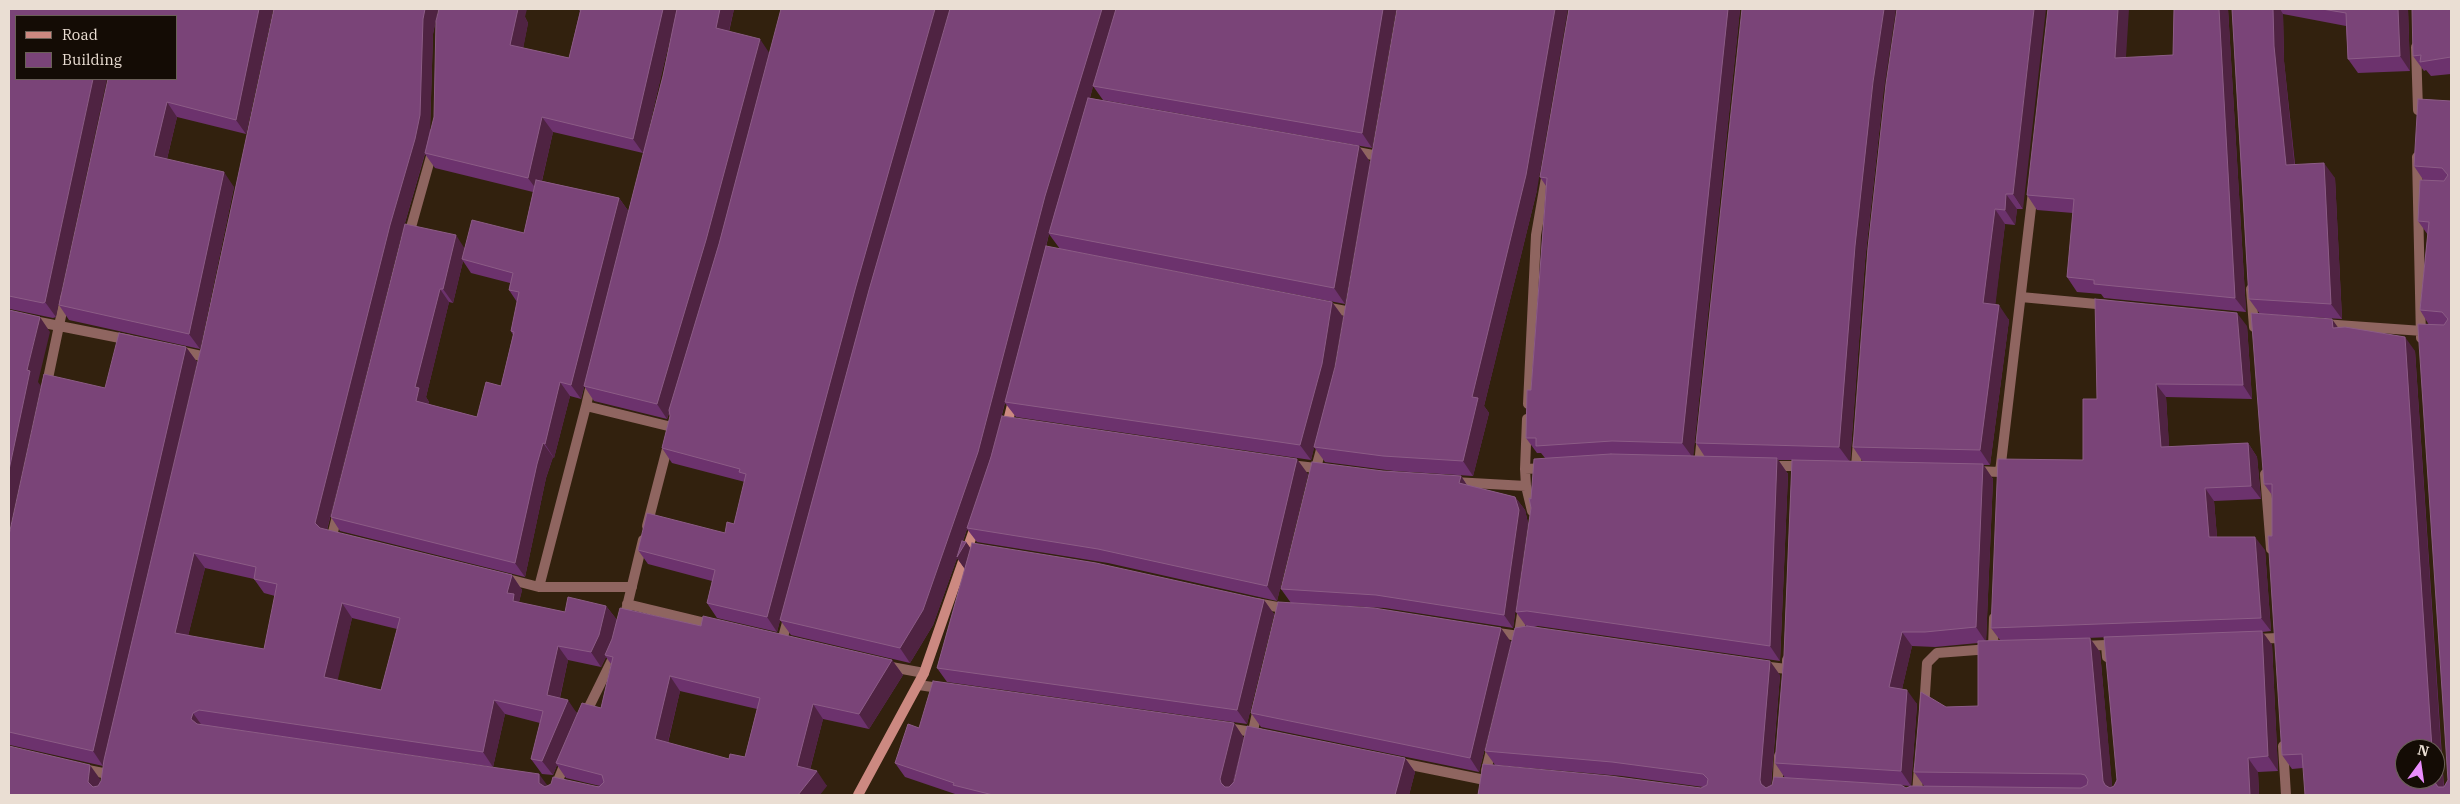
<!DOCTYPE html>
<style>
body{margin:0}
#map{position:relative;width:2460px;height:804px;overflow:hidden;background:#32210e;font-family:"IBM Plex Serif",serif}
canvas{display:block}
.frame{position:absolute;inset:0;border:10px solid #eaded3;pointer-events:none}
.legend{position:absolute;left:15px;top:15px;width:162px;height:65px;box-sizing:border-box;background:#140c05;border:1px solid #6a6057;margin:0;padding:6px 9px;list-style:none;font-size:15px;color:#eaded3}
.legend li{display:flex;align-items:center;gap:10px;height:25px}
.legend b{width:25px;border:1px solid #6a6057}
.north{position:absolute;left:2395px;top:739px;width:50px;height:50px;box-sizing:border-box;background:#140c05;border:1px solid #6a6057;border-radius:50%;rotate:14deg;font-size:14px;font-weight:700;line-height:20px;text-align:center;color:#eaded3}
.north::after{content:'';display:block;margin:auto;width:18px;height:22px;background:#ea8dfd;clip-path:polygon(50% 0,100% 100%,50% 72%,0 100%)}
</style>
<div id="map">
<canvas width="2460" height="804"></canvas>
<div class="frame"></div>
<ul class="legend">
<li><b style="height:6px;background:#cc8981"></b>Road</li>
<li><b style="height:14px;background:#7a4478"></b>Building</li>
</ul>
<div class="north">N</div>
</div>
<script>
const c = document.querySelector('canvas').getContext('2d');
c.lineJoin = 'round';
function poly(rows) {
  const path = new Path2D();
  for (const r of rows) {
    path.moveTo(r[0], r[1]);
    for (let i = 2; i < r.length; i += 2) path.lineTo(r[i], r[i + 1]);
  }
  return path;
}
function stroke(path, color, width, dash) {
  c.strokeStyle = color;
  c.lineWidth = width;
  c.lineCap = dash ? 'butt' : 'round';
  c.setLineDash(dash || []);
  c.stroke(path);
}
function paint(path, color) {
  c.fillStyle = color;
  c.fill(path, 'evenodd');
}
const street = poly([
 [2416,47,2418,110],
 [1352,151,1378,156],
 [2417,157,2421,338],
 [408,238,433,149],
 [2251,289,2254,327],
 [2021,297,2107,305],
 [1325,307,1351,312],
 [9,316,130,340],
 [2323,324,2451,333],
 [179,351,206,357],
 [592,380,586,406,672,427],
 [46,388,65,297],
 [1528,404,1536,235,1547,172],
 [1699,464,1702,436],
 [1290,465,1316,468,1315,475],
 [1771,466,1804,466],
 [1856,467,1858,440],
 [1322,469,1316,468,1323,442],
 [1525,469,1527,419],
 [1976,471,2000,472,2033,191],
 [2265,474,2271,549],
 [1454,482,1526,486,1525,469,1546,468],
 [1526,486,1532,511],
 [338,512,332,536,339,538],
 [647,526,669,441],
 [504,578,539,587,632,587],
 [539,587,586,406],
 [1256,603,1288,609],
 [627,604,714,625],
 [1994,618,1993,648,1998,648],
 [623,623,643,540],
 [1491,632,1519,636,1527,635],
 [2254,639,2278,638],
 [1518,640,1523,607],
 [782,641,789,615],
 [2082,646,2106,645,2107,657],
 [886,666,924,673],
 [1761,666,1787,669,1787,660],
 [919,685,945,689],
 [1924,709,1927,663,1937,653,1990,649],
 [584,717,616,652],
 [1227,728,1259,733],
 [1251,740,1258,708],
 [1492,746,1486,771,1494,771],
 [2283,746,2286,795],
 [1396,762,1485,780],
 [83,769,108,774,110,767],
 [1911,792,1917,793,1919,766],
 [556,795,557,783,566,761],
 [1777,795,1779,756]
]);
const secondary = poly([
 [1006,429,1014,397],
 [858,795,924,673,976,524]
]);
const wall = poly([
 [9,9,273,9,246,134,177,117,167,159,234,187,200,349,69,320,59,305,176,79,16,16,56,317,53,318,10,309,9,310],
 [274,9,438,9,433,34,430,130,525,17,528,23,523,48,569,58,580,11,578,9,734,9,729,32,769,53,1396,9,1372,148,1103,100,1093,86,1090,98,1359,146,1370,162,1345,304,1060,249,1049,234,1046,247,1332,302,1343,317,1332,379,1537,190,1484,406,1489,413,1473,476,1394,471,1325,462,1314,447,1311,460,1016,417,1005,403,990,461,1308,474,1277,601,1108,563,977,542,967,529,963,541,966,542,971,549,1264,600,1274,614,1247,724,947,682,937,668,965,569,957,558,933,625,910,663,791,635,780,620,777,632,717,618,707,603,712,581,648,564,638,550,725,533,734,524,745,482,672,463,662,448,670,416,670,411,667,419,594,401,584,386,663,76,674,21,643,153,553,132,542,181,619,198,629,212,581,399,570,396,554,458,553,457,546,478,525,577,340,531,331,517,405,224,465,248,524,233,533,192,435,168,425,154,400,240,327,530,512,575,522,590,519,602,520,603,565,612,606,606,617,620,701,626,892,660,903,675,869,729,823,719,810,770,827,786,9,795,100,779,100,783,101,781,202,344],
 [463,261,471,273,510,283,509,290,517,302,511,331,513,335,501,386,477,417,428,404,429,402,426,397,449,302,453,303],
 [205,568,254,579,264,593,275,596,264,649,188,636],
 [352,618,397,629,381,690,337,680],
 [606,657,611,664,601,708,577,713,560,698,568,660,601,667],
 [680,691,757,709,745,757,729,759,668,743],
 [505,714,540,723,531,759,542,774,553,775,557,765,566,778,600,786,547,786,208,726,493,767],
 [1569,9,1740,9,1693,456,1705,457,1696,443,1883,97,1865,261,1850,461,1863,462,1853,447,1897,9,2023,209,2017,209,2015,225,2005,224,1995,304,2009,320,1990,465,1983,465,1993,479,1986,641,2000,640,1991,628,2083,460,2097,399,2247,326,2252,399,2166,397,2169,447,2248,443,2257,457,2261,499,2214,501,2217,537,2265,550,2271,631,2262,632,2272,645,2278,771,2258,772,2259,795,1701,788,1703,787,1622,776,1495,765,1485,751,1526,626,1516,612,1531,508,1531,499,1545,458,1541,453,1537,453,1526,438,1531,390,1546,186,1540,177],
 [1778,460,1792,460,1784,655,1775,763,1785,778,1911,786,1906,788,1771,786,1780,675,1534,627,1538,626,1780,661,1788,474],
 [2111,637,2117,780,2114,786,2112,787,2100,652,2087,638],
 [1978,643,1978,706,1946,707,1914,772,1924,786,1911,786,1917,704,1902,689,1912,646,1935,647],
 [2167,9,2228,9,2246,312,2104,298,2101,294,2077,292,2067,277,2073,213,2037,210,2027,195,2126,58,2173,55,2174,10],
 [2232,9,2408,9,2410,71,2358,73,2348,59,2346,26,2283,14,2284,61,2295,164,2335,178,2342,319,2260,314,2249,299],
 [2451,9,2451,74,2431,76,2426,70,2424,71,2413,56],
 [2451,101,2451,795,2303,768,2292,769,2282,755,2272,536,2272,495,2264,484,2339,328,2415,351,2444,787,2448,780,2429,325,2420,310,2428,235,2418,221,2424,181,2414,166],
 [186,347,197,362,103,766,10,745,9,746,9,535,105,388],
 [1383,471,1461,476,1467,485,1515,497,1525,510,1528,523,1513,628,1385,608,1291,603,1281,589],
 [1511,642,1479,772,1261,727,1251,713],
 [1234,723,1244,738,1233,784,1405,758,1415,772,1409,795,958,795,905,777,895,763,919,728]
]);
const shadedWall = poly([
 [259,9,273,9,246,134,236,120],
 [425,9,438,9,433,34,430,130,425,153,400,240,325,537,315,523],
 [515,9,527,9,525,17,528,23,521,60,510,45],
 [663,9,677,9,643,153,633,139],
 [720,9,734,9,726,43,716,28],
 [935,9,950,9,866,301,777,632,767,617,856,286],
 [1102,9,1117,9,1055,211,988,467,958,555,966,542,976,556,967,572,957,558,933,625,910,663,900,648,1045,196],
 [1383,9,1396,9,1372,148,1362,133],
 [1555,9,1568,9,1537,190,1484,406,1489,413,1473,476,1463,461,1472,397],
 [1728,9,1740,9,1693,458,1682,443],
 [1884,9,1896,9,1883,97,1865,261,1850,462,1839,447,1855,246,1873,82],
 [2034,9,2046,9,2023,209,2013,194],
 [2118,9,2129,9,2125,73,2115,58],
 [2219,9,2228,9,2246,312,2235,298],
 [2273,9,2280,9,2283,14,2284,61,2296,180,2286,165,2274,46],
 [2398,9,2408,9,2410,71,2400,56],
 [760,39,770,54,716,255,667,419,657,404],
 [93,79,107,79,56,317,45,302],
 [167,102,177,117,164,171,154,156],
 [542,117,553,132,539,193,528,178],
 [1359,146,1370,162,1345,304,1334,288],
 [2324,163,2335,178,2342,319,2331,304],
 [224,172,234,187,200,349,189,334],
 [2006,194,2017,209,2015,225,2005,210],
 [619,198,629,212,581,399,571,385],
 [1995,209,2005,224,1994,317,1983,303],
 [456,235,465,249,462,259,463,261,453,303,443,289],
 [440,289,449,302,426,397,429,402,425,415,416,401,415,387],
 [1332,302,1343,317,1332,380,1311,460,1300,445],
 [1999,305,2009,320,1990,465,1980,450],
 [2237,313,2247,326,2252,399,2243,385],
 [40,317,50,332,38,382,41,386,9,533,9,470,27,370],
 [2332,319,2342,333,2333,328],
 [2405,337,2415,351,2444,795,2434,781,2434,779,2435,779,2435,749,2432,749],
 [186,347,197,362,103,766,93,751],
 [560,382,570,396,554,458,545,444],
 [2156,384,2166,397,2170,461,2161,447],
 [543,443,553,457,546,478,525,577,515,563,537,464],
 [2248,443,2257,457,2261,499,2251,486],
 [1777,458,1788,474,1780,661,1770,646],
 [1297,459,1308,474,1277,601,1267,586],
 [1983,464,1993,479,1986,642,1976,627],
 [1461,476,1470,490,1459,483],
 [2205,488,2214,501,2218,550,2209,537],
 [1515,497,1525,510,1528,523,1513,628,1504,615],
 [2255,537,2265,550,2271,631,2261,618],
 [194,553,205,568,185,648,175,633],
 [512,575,522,590,519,602,525,609,523,616,507,593],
 [1264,600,1274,614,1247,724,1237,710],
 [342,603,352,618,335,692,324,677],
 [606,606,617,620,610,650,605,655,606,657,601,667,591,652],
 [1501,628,1511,642,1479,772,1470,758],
 [2262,631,2272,645,2278,771,2268,756],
 [1902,632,1912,646,1899,702,1889,687],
 [2090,638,2100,652,2113,795,2105,785,2103,781],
 [558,646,568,660,557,710,547,695],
 [892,660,903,675,869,729,859,714],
 [1770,661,1780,675,1770,795,1761,784,1760,780],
 [670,676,680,691,665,754,655,739],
 [1907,690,1917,704,1911,786,1901,771],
 [494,700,505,714,493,767,483,752],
 [568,700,578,715,556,763,557,765,553,775,542,761],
 [813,704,823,719,807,781,797,766],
 [193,713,203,727,201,734,191,719],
 [1234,723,1244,738,1230,793,1221,783,1220,779],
 [1405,758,1415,772,1409,795,1395,795],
 [2248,758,2258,772,2259,795,2250,795],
 [90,765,100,779,99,795,88,782],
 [817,771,827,786,820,795,798,795],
 [539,774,550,789,550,795,539,783]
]);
const building = poly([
 [9,9,259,9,236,120,167,102,154,156,224,172,189,334,59,305,108,79,176,79,176,16,16,16,16,79,93,79,45,302,43,303,9,296,9,9],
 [274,9,425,9,423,19,420,115,415,139,390,225,315,523,320,528,512,575,507,593,514,594,513,601,565,612,568,597,606,606,599,635,591,652,558,646,547,695,568,700,542,761,531,759,543,711,494,700,483,752,199,710,193,713,191,719,197,724,539,774,539,783,545,787,551,784,553,777,599,787,604,782,602,775,556,763,582,703,601,708,613,657,605,655,612,639,620,608,701,626,703,616,892,660,859,714,813,704,797,766,817,771,798,795,9,795,9,746,90,765,88,782,93,787,98,786,101,781,104,760,202,344,274,9],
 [194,553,256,567,254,579,277,584,264,649,175,633,194,553],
 [342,603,400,618,381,690,324,677,342,603],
 [670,676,760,698,745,757,730,754,729,759,655,739,670,676],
 [439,9,518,9,510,45,569,58,581,9,663,9,633,139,542,117,528,178,425,153,434,117,436,21,439,9],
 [677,9,720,9,716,28,760,39,706,240,657,404,584,386,663,76,677,9],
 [781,9,935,9,856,286,767,617,707,603,715,570,638,550,647,513,725,533,727,522,734,524,746,474,739,472,740,469,662,448,670,416,669,410,719,244,781,9],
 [950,9,1102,9,1045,196,978,452,923,610,900,648,780,620,869,290,950,9],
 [1116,9,1383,9,1362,133,1093,86,1116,9],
 [1397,9,1555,9,1526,175,1472,397,1478,398,1463,461,1383,456,1314,447,1335,367,1397,9],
 [1569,9,1728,9,1682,443,1612,441,1536,446,1536,438,1526,438,1527,390,1531,390,1547,178,1540,177,1569,9],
 [1742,9,1884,9,1873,82,1855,246,1839,447,1696,443,1742,9],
 [1897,9,2034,9,2013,194,2006,194,2005,210,1995,209,1983,303,1999,305,1980,450,1853,447,1868,248,1886,84,1897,9],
 [2048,9,2118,9,2115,58,2173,55,2174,9,2219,9,2235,298,2094,284,2094,280,2067,277,2074,199,2027,195,2048,9],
 [2232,9,2273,9,2274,46,2286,165,2324,163,2331,304,2249,299,2232,9],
 [2322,9,2398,9,2400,56,2348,59,2346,13,2322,9],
 [2412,9,2451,9,2451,57,2420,62,2421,55,2413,56,2412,9],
 [1088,98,1359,146,1334,288,1049,233,1088,98],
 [2418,99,2451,101,2451,795,2305,795,2302,754,2282,755,2268,536,2272,536,2272,484,2264,484,2251,313,2332,319,2333,328,2345,327,2405,337,2432,749,2405,749,2405,779,2434,779,2434,781,2438,787,2444,787,2448,780,2418,328,2418,324,2444,325,2448,319,2442,312,2420,310,2429,222,2418,221,2420,180,2444,181,2448,175,2442,168,2414,166,2418,99],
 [536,180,619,198,571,385,560,382,545,444,543,443,537,464,515,563,331,517,405,224,456,235,443,289,440,289,415,387,419,388,416,401,477,417,486,382,501,386,514,332,511,331,519,292,509,290,513,273,462,259,472,220,524,233,536,180],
 [1046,246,1332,302,1322,364,1300,445,1005,402,1046,246],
 [2095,299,2237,313,2243,385,2156,384,2161,447,2248,443,2251,486,2205,488,2209,537,2255,537,2261,618,1991,628,1998,459,2083,460,2083,399,2097,399,2095,299],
 [9,310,40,317,27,370,30,371,9,470,9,310],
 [119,333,186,347,93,751,9,732,9,535,44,374,105,388,119,333],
 [1002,416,1297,459,1267,586,1098,549,967,528,991,457,1002,416],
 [1611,454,1777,458,1770,646,1527,611,1516,612,1531,508,1529,498,1531,499,1534,459,1611,454],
 [1792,460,1983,464,1976,627,1925,632,1902,632,1889,687,1907,690,1901,771,1775,763,1784,655,1792,460],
 [1312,462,1383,471,1461,476,1459,483,1515,497,1519,510,1504,615,1376,595,1281,589,1312,462],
 [962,541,966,542,957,557,962,541],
 [972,543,1096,563,1264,600,1237,710,937,668,972,543],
 [1278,602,1374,608,1501,628,1470,758,1251,713,1278,602],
 [1527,626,1770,661,1760,780,1761,784,1766,788,1772,785,1774,777,1901,785,1906,788,1911,786,2081,788,2087,785,2088,780,2085,775,2081,774,1914,772,1921,692,1946,707,1978,706,1978,641,2090,638,2103,781,2105,785,2110,788,2114,786,2117,780,2104,637,2262,631,2268,756,2248,758,2250,795,1478,795,1483,764,1610,776,1701,788,1707,785,1708,779,1703,774,1612,762,1485,751,1515,628,1527,626],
 [933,681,1234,723,1220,779,1221,783,1225,787,1229,787,1234,782,1247,726,1405,758,1395,795,993,795,953,785,954,783,895,763,908,724,919,728,933,681]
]);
stroke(street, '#8f6560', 10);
stroke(secondary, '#cc8981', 10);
paint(wall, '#6c326d');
paint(shadedWall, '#4f2342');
paint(building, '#7a4478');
stroke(building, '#8c5c86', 1);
</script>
